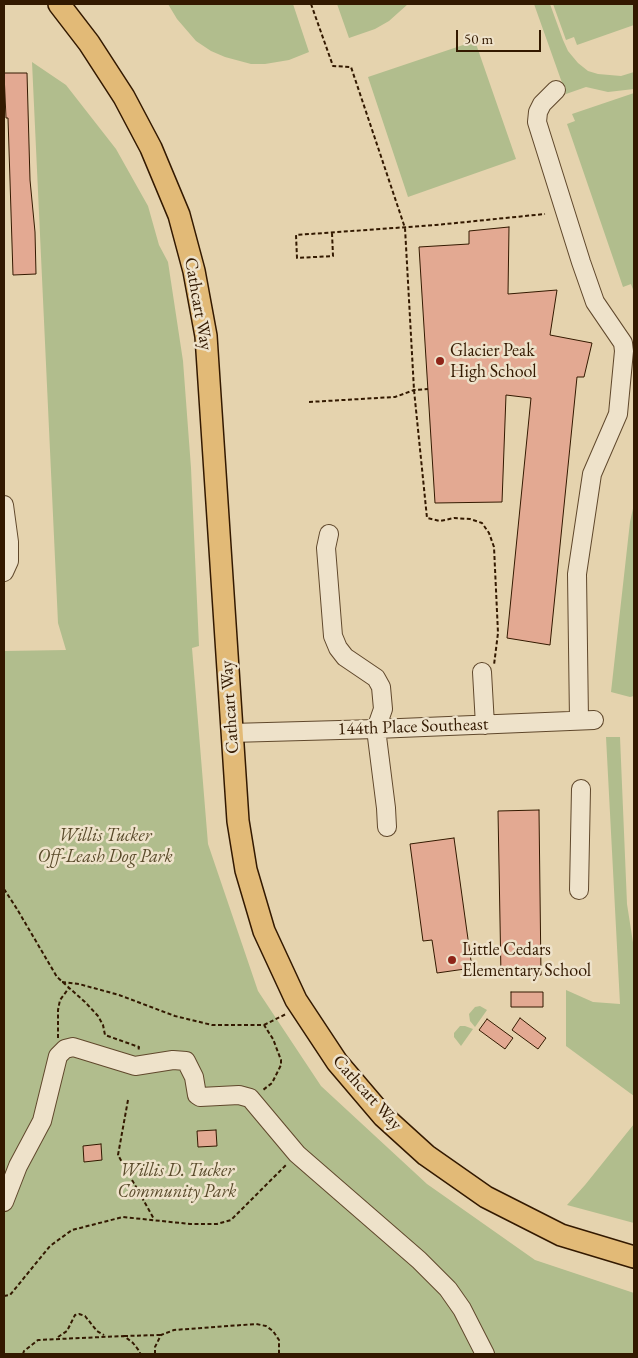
<!DOCTYPE html>
<style>
body{margin:0}
#map{position:relative;width:638px;height:1358px;overflow:hidden;background:#e5d3ae;font-family:"EB Garamond",serif}
canvas{display:block}
.frame{position:absolute;inset:0;border:5px solid #331900;pointer-events:none}
.scale{position:absolute;left:456px;top:30px;width:85px;height:22px;box-sizing:border-box;border:2px solid #331900;border-top:0;padding-left:6px;font-size:15px;line-height:18px;white-space:nowrap;color:#331900;-webkit-text-stroke:4px #eee2ca;paint-order:stroke}
</style>
<div id="map">
<canvas width="638" height="1358"></canvas>
<div class="frame"></div>
<div class="scale">50 m</div>
</div>
<script>
const c = document.querySelector('canvas').getContext('2d');
c.lineJoin = 'round';
function paint(path, color) {
  c.fillStyle = color;
  c.fill(path, 'evenodd');
}
function poly(rows) {
  const path = new Path2D();
  for (const r of rows) {
    path.moveTo(r[0], r[1]);
    for (let i = 2; i < r.length; i += 2) path.lineTo(r[i], r[i + 1]);
  }
  return path;
}
function stroke(path, color, width, dash) {
  c.strokeStyle = color;
  c.lineWidth = width;
  c.lineCap = dash ? 'butt' : 'round';
  c.setLineDash(dash || []);
  c.stroke(path);
}
function write(font, color, halo, rows, align = 'center') {
  c.font = font + ' "EB Garamond",serif';
  c.lineWidth = 5;
  c.setLineDash([]);
  c.textBaseline = 'middle';
  c.strokeStyle = halo;
  c.fillStyle = color;
  for (const [text, x, y, turn = 0] of rows) {
    c.save();
    c.translate(x, y);
    c.rotate((+turn || 0) * Math.PI / 180);
    c.textAlign = isNaN(turn) ? turn : align;
    if (halo) c.strokeText(text, 0, 0);
    c.fillText(text, 0, 0);
    c.restore();
  }
}
const green = poly([
 [168,4,293,4,309,52,289,60,265,64,251,64,225,57,211,51,196,41,177,19],
 [337,4,408,4,389,21,375,29,349,38],
 [534,4,550,4,563,40,568,51,578,63,588,71,598,74,621,76,634,72,634,89,608,92,586,87,566,94],
 [553,4,634,4,634,25,577,45,574,37,566,40],
 [475,41,516,159,408,197,368,77],
 [32,62,66,85,116,149,148,206,159,245,168,262,183,361,191,468,199,646,192,648,208,844,258,991,321,1086,427,1184,535,1260,634,1293,634,1354,4,1354,4,651,66,650,58,623],
 [634,93,634,292,631,284,623,287,567,124,575,121,572,114],
 [634,504,634,696,630,697,611,692,630,522],
 [606,737,620,737,627,904,634,949,634,1096,566,1046,566,990,593,1002,620,1004],
 [480,1006,487,1010,475,1027,470,1021,469,1014,475,1007],
 [460,1026,465,1026,473,1029,461,1046,454,1037,454,1033],
 [634,1124,634,1223,567,1205,585,1185]
]);
const building = poly([
 [4,73,27,73,30,180,35,232,36,274,13,275,8,118,6,118,4,73],
 [509,227,508,294,557,290,550,335,592,343,584,377,577,377,550,645,507,638,531,398,506,395,502,502,435,503,419,247,469,244,469,231,509,227],
 [539,810,541,975,501,976,498,811,539,810],
 [454,838,472,968,437,973,432,940,423,941,410,844,454,838],
 [511,992,543,992,543,1007,511,1007,511,992],
 [520,1018,546,1038,538,1049,512,1030,520,1018],
 [487,1019,513,1038,505,1049,479,1030,487,1019],
 [216,1130,217,1146,198,1147,197,1131,216,1130],
 [101,1144,102,1160,84,1162,83,1146,101,1144]
]);
const path = poly([
 [311,4,333,66,351,67,405,228,414,390,427,518,440,521,454,518,470,519,482,523,489,533,494,547,498,633,494,665],
 [332,233,333,256,297,258,296,235,436,225,545,214],
 [309,402,395,397,414,390,428,389],
 [4,889,17,909,57,977,85,1002,98,1016,103,1025,105,1035,139,1047,138,1052],
 [62,982,79,984,119,995,175,1016,212,1025,264,1025,273,1039,281,1060,281,1065,272,1083,263,1090],
 [264,1025,286,1014],
 [58,1038,58,1010,60,1000,69,988],
 [128,1100,118,1155,154,1219],
 [138,1189,155,1188],
 [4,1296,10,1295,50,1246,72,1230,123,1217,190,1224,217,1224,231,1220,287,1164],
 [124,1336,161,1335],
 [58,1337,67,1331,75,1315,79,1314,85,1316,97,1331,104,1335],
 [23,1354,24,1351,38,1340,124,1336,133,1343,140,1352,140,1354],
 [155,1354,155,1347,161,1335,174,1330,256,1324,266,1326,273,1331,279,1340,279,1354]
]);
const minor = poly([
 [556,90,542,104,538,112,537,122,581,262,595,302,623,343,624,351,618,414,592,474,577,574,579,720],
 [4,505,9,542,9,561,4,572],
 [329,534,326,548,333,636,338,648,345,657,376,678,381,687,383,709,376,729,386,808,387,827],
 [482,672,485,725],
 [231,733,376,729,594,720],
 [579,890,581,789],
 [4,1202,18,1166,42,1121,58,1056,65,1049,73,1047,135,1066,173,1060,186,1061,194,1077,197,1095,200,1097,239,1095,250,1098,297,1154,419,1260,448,1289,462,1309,485,1354]
]);
const major = poly([
 [59,4,89,43,124,97,151,148,179,215,194,271,206,336,238,821,246,870,264,931,296,1000,337,1062,383,1116,426,1155,486,1197,561,1235,634,1257]
]);
const markers = [
 [440,361,5,"#8f2418"],
 [452,960,5,"#8f2418"]
];
const streetNames = [
 ["Cathcart Way",198,304,80],
 ["Cathcart Way",230,707,-94],
 ["144th Place Southeast",413,727,-2],
 ["Cathcart Way",367,1093,48]
];
const poiNames = [
 ["Glacier Peak",450,351],
 ["High School",450,372],
 ["Little Cedars",462,950],
 ["Elementary School",462,971]
];
const parkNames = [
 ["Willis Tucker",105,836],
 ["Off-Leash Dog Park",105,857],
 ["Willis D. Tucker",177,1171],
 ["Community Park",177,1192]
];
paint(green, '#b1bd8d');
paint(building, '#e3a992');
stroke(building, '#331900', 1);
stroke(minor, '#60482c', 20);
stroke(major, '#331900', 24);
stroke(path, '#331900', 2, [4, 2.5]);
stroke(minor, '#eee2ca', 18);
stroke(major, '#e2ba77', 21);
for (const [x, y, r, color] of markers) {
  const dot = new Path2D();
  dot.arc(x, y, r, 0, 2 * Math.PI);
  c.fillStyle = color;
  c.fill(dot);
  stroke(dot, '#eee2ca', 2);
}
write('18px', '#331900', '#eee2ca', streetNames);
write('18px', '#331900', '#eee2ca', poiNames, 'left');
write('italic 18px', '#594a2a', '#eee2ca', parkNames);
</script>
